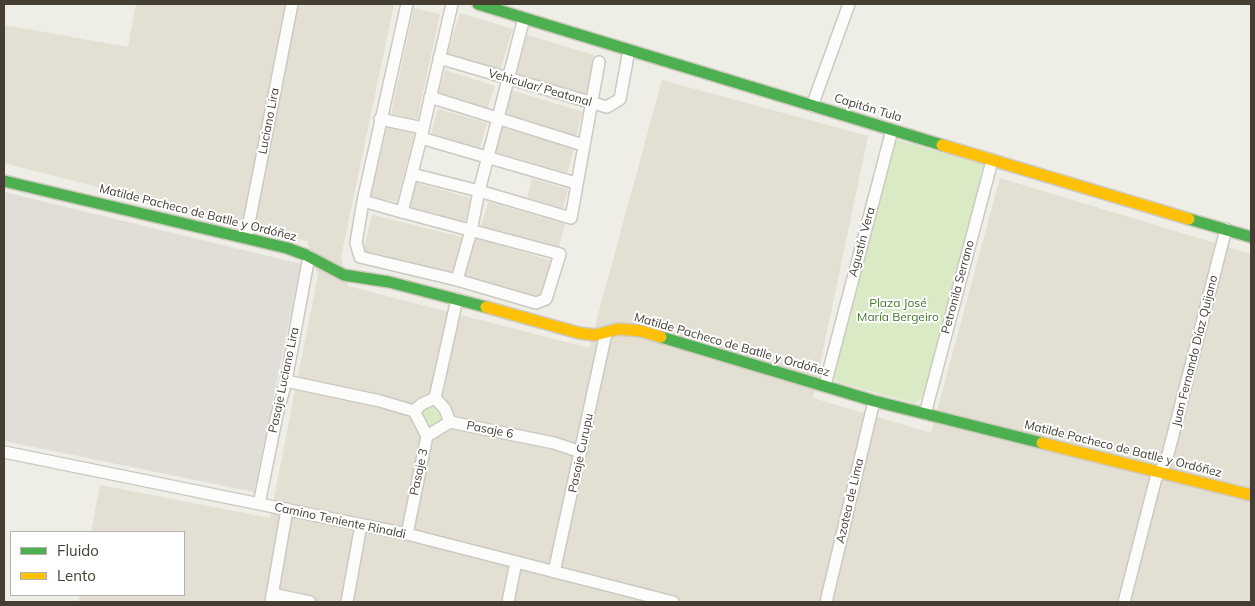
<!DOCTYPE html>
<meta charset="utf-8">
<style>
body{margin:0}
#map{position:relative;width:1255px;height:606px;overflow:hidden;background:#eeede6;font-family:Mulish,sans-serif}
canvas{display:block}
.frame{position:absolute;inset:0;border:5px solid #443e33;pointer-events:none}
.legend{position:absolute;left:10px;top:531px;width:175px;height:65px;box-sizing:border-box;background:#fff;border:1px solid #b4b2ad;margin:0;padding:6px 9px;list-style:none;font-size:15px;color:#443e33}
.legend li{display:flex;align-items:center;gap:10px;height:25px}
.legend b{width:25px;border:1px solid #b4b2ad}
</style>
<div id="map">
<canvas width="1255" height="606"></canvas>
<div class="frame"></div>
<ul class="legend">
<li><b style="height:6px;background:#4caf50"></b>Fluido</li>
<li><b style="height:6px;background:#ffc107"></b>Lento</li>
</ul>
</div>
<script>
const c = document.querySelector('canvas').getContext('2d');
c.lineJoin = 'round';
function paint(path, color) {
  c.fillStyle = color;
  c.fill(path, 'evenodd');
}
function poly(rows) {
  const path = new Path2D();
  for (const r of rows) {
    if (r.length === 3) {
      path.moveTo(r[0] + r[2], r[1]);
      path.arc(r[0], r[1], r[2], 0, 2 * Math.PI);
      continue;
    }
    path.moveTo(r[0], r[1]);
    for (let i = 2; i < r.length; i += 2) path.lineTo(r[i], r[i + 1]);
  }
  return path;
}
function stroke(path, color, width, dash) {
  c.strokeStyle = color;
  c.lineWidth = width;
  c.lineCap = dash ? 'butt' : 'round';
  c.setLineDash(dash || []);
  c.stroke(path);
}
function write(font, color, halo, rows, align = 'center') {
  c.font = font + ' Mulish,sans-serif';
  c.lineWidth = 4;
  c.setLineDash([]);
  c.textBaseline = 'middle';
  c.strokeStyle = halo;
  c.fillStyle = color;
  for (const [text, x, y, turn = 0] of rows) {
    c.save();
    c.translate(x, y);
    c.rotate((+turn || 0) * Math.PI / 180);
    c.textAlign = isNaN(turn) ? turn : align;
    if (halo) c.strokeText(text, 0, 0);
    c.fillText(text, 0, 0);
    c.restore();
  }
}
const residential = poly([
 [136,4,394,4,341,257,348,286,589,348,662,80,868,136,813,398,931,433,1000,178,1251,254,1251,602,78,602,80,595,184,595,184,532,91,532,100,485,270,518,318,275,307,241,4,163,4,25,128,47],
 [414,8,440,14,417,120,391,114],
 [460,13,513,29,500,70,447,54],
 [527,35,594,55,586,95,516,73],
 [445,70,495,86,487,109,438,93],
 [511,90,583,112,576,136,503,113],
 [438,109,487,123,480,148,431,134],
 [388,124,415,131,397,202,370,196],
 [500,127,574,149,567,173,493,151],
 [532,179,568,189,563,208,527,198],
 [416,183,471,198,465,222,410,207],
 [488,202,565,224,559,247,481,226],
 [372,215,462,237,453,273,363,252],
 [474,238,553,261,543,292,535,297,463,277]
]);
const industrial = poly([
 [4,192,301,264,254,492,4,441]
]);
const green = poly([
 [897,140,982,164,984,167,923,398,914,403,840,383,833,378,832,372,895,141],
 [432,415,10]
]);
const street = poly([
 [524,18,479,191,571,218,599,62],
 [439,58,607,107,620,99,629,50],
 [430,97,583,145],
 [812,106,849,4],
 [380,119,423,128],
 [421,138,576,183],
 [412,174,479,191,471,231,457,280],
 [363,201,407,4],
 [402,212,363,201,356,243,360,257,457,280,536,303,546,299,560,254,402,212,421,138,452,4],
 [246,238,292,4],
 [286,381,380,401,414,411,422,404,435,398,445,409,450,422,554,443,581,452],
 [825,385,892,130],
 [435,398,457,299],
 [414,411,427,436],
 [925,414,992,161],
 [4,452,407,534,673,602],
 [259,504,277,415,286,381,309,256],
 [407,534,427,436,450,422],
 [554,572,606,333],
 [272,594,310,602],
 [271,602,287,509],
 [347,602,361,525],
 [508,602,516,562],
 [826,602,874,401],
 [1124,602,1156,478,1166,462,1226,229]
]);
const fast = poly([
 [478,4,942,145],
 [4,181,287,248,306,255,344,275,389,282,486,307],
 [1189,219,1251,237],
 [661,337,874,401,1042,443]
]);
const slow = poly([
 [942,145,1189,219],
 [486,307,579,333,595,335,618,329,641,331,661,337],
 [1042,443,1251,495]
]);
const streetNames = [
 ["Vehicular/ Peatonal",540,88,16],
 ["Capitán Tula",868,108,17],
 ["Luciano Lira",269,121,-79],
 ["Matilde Pacheco de Batlle y Ordóñez",198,213,14],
 ["Agustín Vera",862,242,-75],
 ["Petronila Serrano",958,287,-75],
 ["Matilde Pacheco de Batlle y Ordóñez",732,345,16],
 ["Juan Fernando Díaz Quijano",1195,351,-76],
 ["Pasaje Luciano Lira",284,380,-78],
 ["Pasaje 6",490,430,11],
 ["Matilde Pacheco de Batlle y Ordóñez",1123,449,14],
 ["Pasaje Curupu",581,453,-78],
 ["Pasaje 3",419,472,-78],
 ["Azotea de Lima",850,501,-77],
 ["Camino Teniente Rinaldi",340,521,12]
];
const parkNames = [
 ["Plaza José",898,303],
 ["María Bergeiro",898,317]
];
paint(residential, '#e3dfd3');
paint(industrial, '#e1ded7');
paint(green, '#daeac5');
stroke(street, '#cac9c2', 14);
stroke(fast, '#cecabd', 14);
stroke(slow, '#cecabd', 14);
stroke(street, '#fcfcfb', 11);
stroke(fast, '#4caf50', 11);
stroke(slow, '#ffc107', 11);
write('12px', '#443e33', '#fff', streetNames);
write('12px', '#427626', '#fff', parkNames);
</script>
